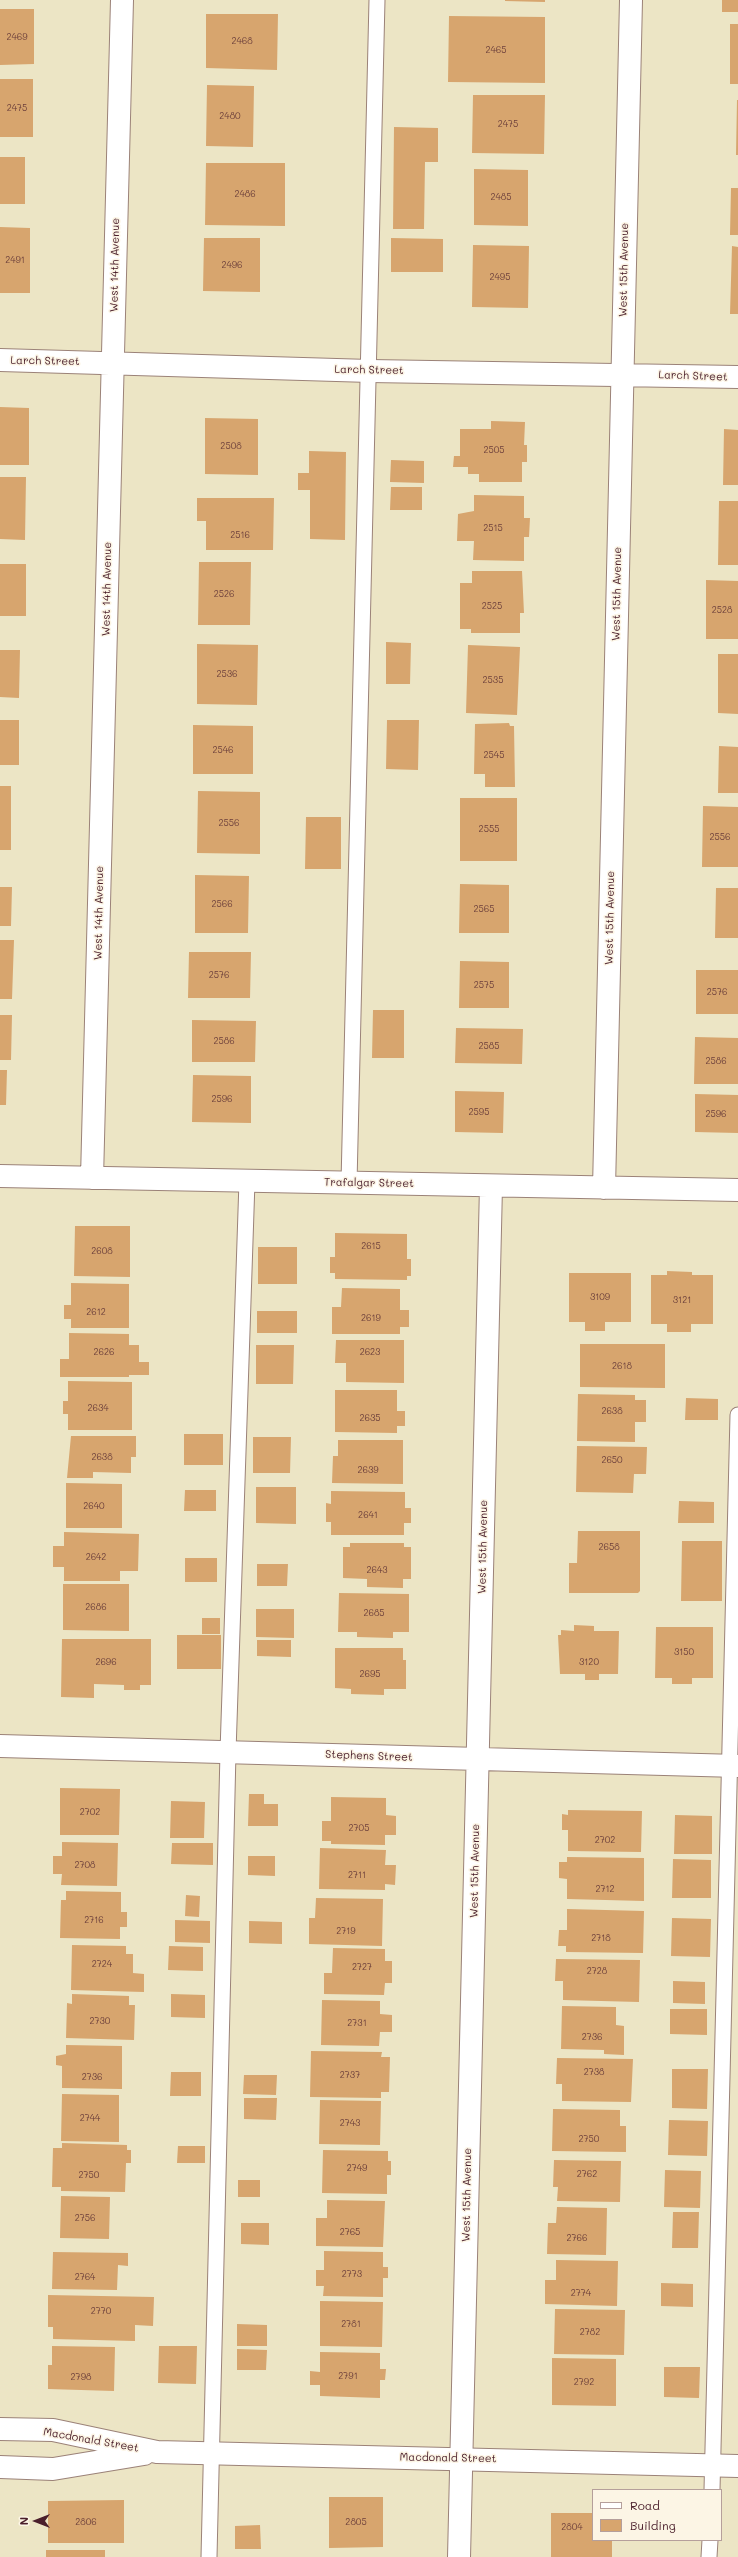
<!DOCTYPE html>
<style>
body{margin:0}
#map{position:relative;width:738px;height:2557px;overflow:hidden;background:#ece5c5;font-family:Mali,sans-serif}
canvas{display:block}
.legend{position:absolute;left:592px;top:2489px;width:130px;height:52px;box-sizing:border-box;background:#fcf5e5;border:1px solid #b59f9b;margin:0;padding:5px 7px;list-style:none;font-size:12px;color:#4a1f2b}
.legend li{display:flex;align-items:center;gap:8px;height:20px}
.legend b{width:20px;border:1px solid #b59f9b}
.north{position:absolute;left:16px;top:2501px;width:40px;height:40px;-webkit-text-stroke:3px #fcf5e5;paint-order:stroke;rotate:270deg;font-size:11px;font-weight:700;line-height:16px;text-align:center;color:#4a1f2b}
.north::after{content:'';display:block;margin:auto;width:14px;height:18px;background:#4a1f2b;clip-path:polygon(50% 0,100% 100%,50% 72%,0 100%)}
</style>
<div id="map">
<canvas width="738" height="2557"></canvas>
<ul class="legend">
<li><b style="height:5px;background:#fff"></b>Road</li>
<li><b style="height:11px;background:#d7a56e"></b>Building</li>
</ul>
<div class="north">N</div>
</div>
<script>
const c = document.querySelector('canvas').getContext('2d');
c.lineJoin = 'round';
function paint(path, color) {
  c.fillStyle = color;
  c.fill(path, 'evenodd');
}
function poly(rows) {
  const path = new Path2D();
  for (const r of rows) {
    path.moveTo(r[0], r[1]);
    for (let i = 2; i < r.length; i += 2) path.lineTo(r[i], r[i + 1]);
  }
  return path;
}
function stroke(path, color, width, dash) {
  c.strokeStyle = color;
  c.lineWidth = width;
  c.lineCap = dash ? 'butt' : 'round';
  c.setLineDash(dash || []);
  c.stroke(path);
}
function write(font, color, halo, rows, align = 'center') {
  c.font = font + ' Mali,sans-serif';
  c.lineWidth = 3;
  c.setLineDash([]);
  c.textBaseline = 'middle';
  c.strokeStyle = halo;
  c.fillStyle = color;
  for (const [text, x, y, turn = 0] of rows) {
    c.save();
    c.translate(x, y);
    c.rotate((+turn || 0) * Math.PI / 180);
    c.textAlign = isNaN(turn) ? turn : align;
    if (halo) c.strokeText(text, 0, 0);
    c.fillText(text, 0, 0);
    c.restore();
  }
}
const building = poly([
 [505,0,545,0,545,2,505,1],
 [722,0,738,0,738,12,722,12],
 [0,9,34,9,34,64,0,65],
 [206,14,278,14,277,70,206,68],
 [449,16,545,17,545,83,448,82],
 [730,24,738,24,738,84,730,84],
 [0,79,33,79,33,137,0,137],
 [207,85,254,86,253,147,206,146],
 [473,95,545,95,544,154,472,153],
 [737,100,738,100,738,155,736,155],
 [394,127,438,128,438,162,425,162,424,229,393,229],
 [0,157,25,157,25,204,0,204],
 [206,163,285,163,285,226,205,225],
 [474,169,528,170,528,226,474,225],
 [731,188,738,188,738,235,730,235],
 [0,227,30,228,30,293,0,293],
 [204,238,260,238,260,292,203,291],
 [391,238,443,239,443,272,391,272],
 [473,245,529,246,528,308,472,307],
 [732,246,738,247,738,314,730,314],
 [0,407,29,408,29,465,0,465],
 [205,418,258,419,258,475,205,474],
 [491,421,525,422,524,445,527,445,527,462,522,462,522,482,479,482,479,474,468,474,468,467,453,467,454,456,460,456,460,429,491,429],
 [724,429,738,430,738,485,723,485],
 [309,451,346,452,345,540,310,539,310,490,298,490,298,473,309,473],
 [391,460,424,461,424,483,390,482],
 [0,477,26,477,25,540,0,539],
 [391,487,422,487,422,510,390,510],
 [474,495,524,496,524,518,530,518,529,537,524,537,524,561,473,560,474,541,457,541,458,514,474,511],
 [197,498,274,498,273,550,206,550,206,521,197,521],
 [719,501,738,501,738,565,718,565],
 [199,562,251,562,250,625,198,625],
 [0,564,26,564,26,616,0,616],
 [472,571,522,571,524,613,520,613,520,633,471,633,471,629,460,629,460,583,472,583],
 [706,580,738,581,738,639,706,639],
 [386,642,411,643,410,684,386,684],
 [197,644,258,645,257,705,197,704],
 [468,645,520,647,517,715,466,713],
 [0,650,20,650,19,698,0,697],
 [718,654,738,654,738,714,718,713],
 [0,720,19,720,19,765,0,765],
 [387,720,419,720,418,770,386,769],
 [509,723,510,726,514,726,515,787,485,787,485,774,474,774,475,724],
 [193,725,253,726,253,774,193,774],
 [719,746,738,747,738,793,718,793],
 [0,786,11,786,11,850,0,850],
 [198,791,260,792,260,854,197,853],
 [460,798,517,798,517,861,460,861],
 [703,806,738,807,738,867,702,867],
 [306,817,341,817,341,869,305,869],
 [195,875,249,876,248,933,195,933],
 [460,884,509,885,509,933,459,933],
 [0,887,12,887,11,926,0,926],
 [716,888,738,888,738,938,715,938],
 [0,940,14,940,12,999,0,999],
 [189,952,251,952,250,998,188,998],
 [460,961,509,962,509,1008,459,1008],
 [696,970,738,970,738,1014,696,1014],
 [373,1010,404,1010,404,1058,372,1058],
 [0,1015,12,1015,11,1060,0,1060],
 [192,1020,256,1021,255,1062,192,1062],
 [456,1028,523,1029,522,1064,455,1063],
 [695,1037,738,1038,738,1084,694,1084],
 [0,1070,7,1070,6,1105,0,1105],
 [193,1075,251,1076,251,1123,192,1122],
 [455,1091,504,1092,503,1133,455,1132],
 [695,1094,738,1095,738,1133,695,1132],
 [75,1226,130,1226,130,1277,74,1276],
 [335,1233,407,1234,407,1259,411,1259,411,1276,407,1276,407,1280,335,1279,335,1273,330,1273,330,1257,335,1257],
 [258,1247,297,1247,297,1284,258,1284],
 [667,1271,692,1272,692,1275,713,1275,713,1324,691,1324,691,1332,667,1332,667,1324,651,1324,651,1275,667,1275],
 [569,1273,631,1273,631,1322,605,1322,605,1331,585,1331,585,1322,569,1322],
 [71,1283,129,1284,129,1328,71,1328,71,1319,64,1319,64,1305,71,1305],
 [342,1288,400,1289,400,1310,409,1310,409,1327,400,1327,400,1334,332,1334,332,1307,341,1307],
 [257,1311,297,1311,297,1333,257,1333],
 [69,1333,129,1334,129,1345,139,1345,139,1362,149,1362,149,1375,129,1375,129,1377,60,1377,60,1359,69,1359],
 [336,1340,404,1340,404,1383,346,1382,346,1363,335,1363],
 [580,1344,665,1344,665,1388,580,1387],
 [256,1345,294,1345,293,1384,256,1384],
 [68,1381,132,1382,132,1430,68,1430,68,1414,63,1414,63,1401,68,1401],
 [335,1390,397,1390,397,1411,405,1411,405,1426,397,1426,397,1433,335,1432],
 [578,1394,635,1395,635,1400,646,1400,646,1422,635,1422,635,1442,577,1441],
 [686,1398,718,1399,718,1420,685,1420],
 [184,1434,223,1434,223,1465,184,1465],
 [71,1436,136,1436,136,1457,131,1457,131,1473,93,1472,93,1478,67,1478],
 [253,1437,291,1437,290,1473,253,1473],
 [338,1440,403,1440,403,1484,332,1483,333,1456,338,1456],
 [577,1446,647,1447,646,1474,634,1474,633,1493,576,1492],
 [66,1483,122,1484,122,1528,66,1528],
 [256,1487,296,1487,296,1524,256,1523],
 [185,1490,216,1490,216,1511,184,1511],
 [331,1491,405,1492,405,1508,411,1508,411,1523,404,1523,404,1535,331,1535,331,1522,326,1522,326,1503,331,1504],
 [679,1501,714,1502,714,1523,678,1523],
 [578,1531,640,1531,640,1591,638,1593,569,1593,569,1563,577,1563],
 [64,1532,139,1534,138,1571,120,1571,120,1581,64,1581,64,1567,53,1567,53,1546,64,1546],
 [682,1541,722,1541,722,1601,681,1601],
 [350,1543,404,1543,404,1547,411,1547,411,1579,403,1579,403,1588,367,1587,367,1579,343,1578,343,1547,350,1547],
 [185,1558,217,1558,217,1582,185,1582],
 [257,1564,288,1564,287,1586,257,1586],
 [63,1584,129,1584,129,1631,63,1630],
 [339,1593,409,1594,409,1632,393,1632,393,1638,357,1637,357,1632,338,1632],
 [256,1609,294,1609,294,1638,256,1637],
 [202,1618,220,1618,220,1634,202,1634],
 [574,1625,594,1626,594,1631,619,1631,618,1674,599,1674,599,1680,585,1680,585,1674,560,1674,558,1635,561,1635,561,1630,574,1631],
 [656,1627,713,1627,713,1678,692,1678,692,1684,672,1684,672,1678,655,1678],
 [177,1635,221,1635,221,1669,177,1669],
 [62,1639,151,1639,151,1685,140,1685,140,1690,124,1690,124,1685,94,1684,94,1698,61,1697],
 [257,1640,291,1640,291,1657,257,1656],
 [335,1648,403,1648,403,1660,406,1660,406,1689,384,1689,384,1695,351,1694,351,1689,335,1688],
 [60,1788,120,1789,119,1835,60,1835],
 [249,1794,264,1794,264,1804,278,1804,278,1826,248,1826],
 [331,1797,386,1798,386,1815,396,1816,396,1835,385,1835,385,1845,331,1844,331,1841,322,1841,322,1821,331,1821],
 [171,1801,205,1802,204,1838,170,1838],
 [568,1810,642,1811,641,1852,568,1851,568,1830,562,1830,562,1814,568,1815],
 [675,1815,712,1816,712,1854,674,1854],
 [62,1842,118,1843,117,1886,61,1885,62,1874,53,1874,53,1856,62,1856],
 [172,1843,213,1843,213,1865,171,1864],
 [320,1848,386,1850,385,1865,396,1865,395,1885,385,1884,385,1890,319,1889],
 [248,1856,275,1856,275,1876,248,1875],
 [567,1857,644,1858,644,1901,567,1899,567,1879,559,1878,559,1862,567,1862],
 [673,1859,711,1860,711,1898,672,1898],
 [66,1891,121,1892,121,1912,127,1912,127,1927,120,1927,120,1939,60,1938,61,1900,66,1900],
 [186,1895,200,1896,199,1917,185,1916],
 [316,1898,383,1899,382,1946,309,1944,309,1918,315,1918],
 [567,1909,644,1911,643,1953,566,1952,566,1946,558,1946,559,1930,567,1930],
 [672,1918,711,1919,710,1957,671,1956],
 [175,1920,210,1921,210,1943,175,1942],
 [249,1921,282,1922,282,1944,249,1943],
 [72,1945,126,1946,126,1954,133,1954,133,1973,144,1974,144,1992,71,1990],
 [169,1946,203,1947,203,1971,168,1970],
 [333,1948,385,1949,385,1961,392,1961,392,1983,385,1983,384,1995,324,1994,324,1973,332,1973],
 [556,1959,640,1960,639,2002,563,2000,563,1981,555,1981],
 [673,1981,705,1982,705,2004,673,2003],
 [72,1994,129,1996,129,2005,135,2005,134,2040,66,2038,67,2003,72,2004],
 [171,1994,205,1995,205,2018,171,2017],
 [322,2000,380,2001,380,2014,392,2015,392,2032,380,2032,379,2046,321,2045],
 [562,2006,616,2007,616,2025,624,2026,624,2055,604,2054,604,2050,561,2049],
 [670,2009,707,2009,707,2035,670,2034],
 [66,2045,122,2046,122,2089,62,2088,62,2066,56,2065,56,2056,66,2054],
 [311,2051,382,2052,381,2057,390,2057,389,2092,381,2092,381,2098,310,2097],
 [557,2058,633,2059,631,2102,562,2101,562,2084,556,2084],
 [672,2069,708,2069,707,2109,672,2108],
 [171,2072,201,2072,201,2096,170,2096],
 [244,2075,277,2075,276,2095,243,2094],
 [62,2094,119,2095,119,2142,61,2141],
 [244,2098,277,2098,276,2120,244,2119],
 [320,2100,381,2101,380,2145,319,2144],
 [553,2109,620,2110,620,2126,626,2126,626,2152,552,2151],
 [669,2120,708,2121,707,2156,668,2155],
 [62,2143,127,2145,127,2150,131,2150,131,2163,126,2163,125,2192,61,2191,61,2187,52,2187,53,2148,62,2148],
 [178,2146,205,2146,205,2163,177,2163],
 [323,2150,388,2151,388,2161,391,2161,391,2175,387,2175,387,2194,322,2193],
 [554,2160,621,2161,620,2202,557,2201,558,2187,553,2187],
 [665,2170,701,2171,700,2208,664,2207],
 [238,2180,260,2180,260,2197,238,2197],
 [61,2196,110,2197,109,2239,60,2238],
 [327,2200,385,2201,383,2247,316,2246,316,2218,327,2218],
 [557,2207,607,2208,606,2255,547,2254,548,2223,556,2223],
 [673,2212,699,2212,698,2248,672,2248],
 [241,2223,269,2223,269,2245,241,2244],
 [324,2251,383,2252,383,2267,388,2267,388,2278,383,2278,383,2297,323,2296,324,2286,316,2286,316,2270,324,2270],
 [53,2252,128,2253,128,2266,118,2265,117,2290,52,2289],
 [556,2260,618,2261,617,2306,545,2304,545,2280,556,2280],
 [661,2283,693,2284,693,2307,661,2306],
 [48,2295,154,2297,153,2326,135,2325,135,2341,53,2339,53,2327,48,2327],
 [320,2301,383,2302,382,2347,320,2346],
 [555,2309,625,2310,624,2355,554,2354],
 [237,2324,267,2325,267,2346,237,2346],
 [52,2346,115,2347,114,2391,48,2389,48,2365,52,2365],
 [159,2346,197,2346,196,2384,158,2383],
 [237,2349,267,2350,266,2370,237,2370],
 [320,2352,380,2353,380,2369,386,2369,385,2380,380,2380,380,2398,320,2396,320,2385,310,2385,310,2371,320,2372],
 [552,2358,616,2359,616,2406,552,2405],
 [664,2367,700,2367,699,2398,664,2397],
 [329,2497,383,2497,383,2547,329,2548],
 [124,2500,124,2543,48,2543,48,2501],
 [551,2513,593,2513,593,2540,612,2540,612,2557,551,2557],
 [260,2525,261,2549,235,2549,235,2526],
 [46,2550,105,2550,105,2557,46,2557]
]);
const service = poly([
 [349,1183,377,0],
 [712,2490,738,1415],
 [209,2557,228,1752,247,1181],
 [709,2557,710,2540]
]);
const minor = poly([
 [0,360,370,371,738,377],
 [0,1176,738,1190],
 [92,1178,122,0],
 [604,1188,631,0],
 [0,1746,738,1766],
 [459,2557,491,1186]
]);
const tertiary = poly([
 [0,2429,53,2430,157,2452,738,2466],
 [0,2467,53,2469,144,2454]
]);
const numberNames = [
 ["2469",17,37],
 ["2468",242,41],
 ["2465",496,50],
 ["2475",17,108],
 ["2480",230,116],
 ["2475",508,124],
 ["2486",245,194],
 ["2485",501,197],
 ["2491",15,260],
 ["2496",232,265],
 ["2495",500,277],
 ["2508",231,446],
 ["2505",494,450],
 ["2515",493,528],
 ["2516",240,535],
 ["2526",224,594],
 ["2525",492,606],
 ["2528",722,610],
 ["2536",227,674],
 ["2535",493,680],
 ["2546",223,750],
 ["2545",494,755],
 ["2556",229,823],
 ["2555",489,829],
 ["2556",720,837],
 ["2566",222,904],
 ["2565",484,909],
 ["2576",219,975],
 ["2575",484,985],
 ["2576",717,992],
 ["2586",224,1041],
 ["2585",489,1046],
 ["2586",716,1061],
 ["2596",222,1099],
 ["2595",479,1112],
 ["2596",716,1114],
 ["2615",371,1246],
 ["2608",102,1251],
 ["3109",600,1297],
 ["3121",682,1300],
 ["2612",96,1312],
 ["2619",371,1318],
 ["2626",104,1352],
 ["2623",370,1352],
 ["2618",622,1366],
 ["2634",98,1408],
 ["2638",612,1411],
 ["2635",370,1418],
 ["2638",102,1457],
 ["2650",612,1460],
 ["2639",368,1470],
 ["2640",94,1506],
 ["2641",368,1515],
 ["2658",609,1547],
 ["2642",96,1557],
 ["2643",377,1570],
 ["2686",96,1607],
 ["2685",374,1613],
 ["3150",684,1652],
 ["2696",106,1662],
 ["3120",589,1662],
 ["2695",370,1674],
 ["2702",90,1812],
 ["2705",359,1828],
 ["2702",605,1840],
 ["2708",85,1865],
 ["2711",357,1875],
 ["2712",605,1889],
 ["2716",94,1920],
 ["2719",346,1931],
 ["2718",601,1938],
 ["2724",102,1964],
 ["2727",362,1967],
 ["2728",597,1971],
 ["2730",100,2021],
 ["2731",357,2023],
 ["2736",592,2037],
 ["2738",594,2072],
 ["2737",350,2075],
 ["2736",92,2077],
 ["2744",90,2118],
 ["2743",350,2123],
 ["2750",589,2139],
 ["2749",357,2168],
 ["2762",587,2174],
 ["2750",89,2175],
 ["2756",85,2218],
 ["2765",350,2232],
 ["2766",577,2238],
 ["2773",352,2274],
 ["2764",85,2277],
 ["2774",581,2293],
 ["2770",101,2311],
 ["2781",351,2324],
 ["2782",590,2332],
 ["2791",348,2376],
 ["2798",81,2377],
 ["2792",584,2382],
 ["2806",86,2522],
 ["2805",356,2522],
 ["2804",572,2527]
];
const streetNames = [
 ["West 14th Avenue",115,265,-89],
 ["West 15th Avenue",624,270,-89],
 ["Larch Street",45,361,1],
 ["Larch Street",369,370,1],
 ["Larch Street",693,376,2],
 ["West 14th Avenue",107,589,-89],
 ["West 15th Avenue",617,594,-89],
 ["West 14th Avenue",99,913,-89],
 ["West 15th Avenue",610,918,-89],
 ["Trafalgar Street",369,1183,1],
 ["West 15th Avenue",483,1547,-89],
 ["Stephens Street",369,1756,2],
 ["West 15th Avenue",475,1871,-89],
 ["West 15th Avenue",467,2195,-89],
 ["Macdonald Street",91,2440,10],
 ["Macdonald Street",448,2458,1]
];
paint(building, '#d7a56e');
stroke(service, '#9b8278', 17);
stroke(minor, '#9b8278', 24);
stroke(tertiary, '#9b8278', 24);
stroke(service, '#fff', 15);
stroke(minor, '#fff', 22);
stroke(tertiary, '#fff', 22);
write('9px', '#6d403c', null, numberNames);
write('11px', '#4a1f2b', '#fcf5e5', streetNames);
</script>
